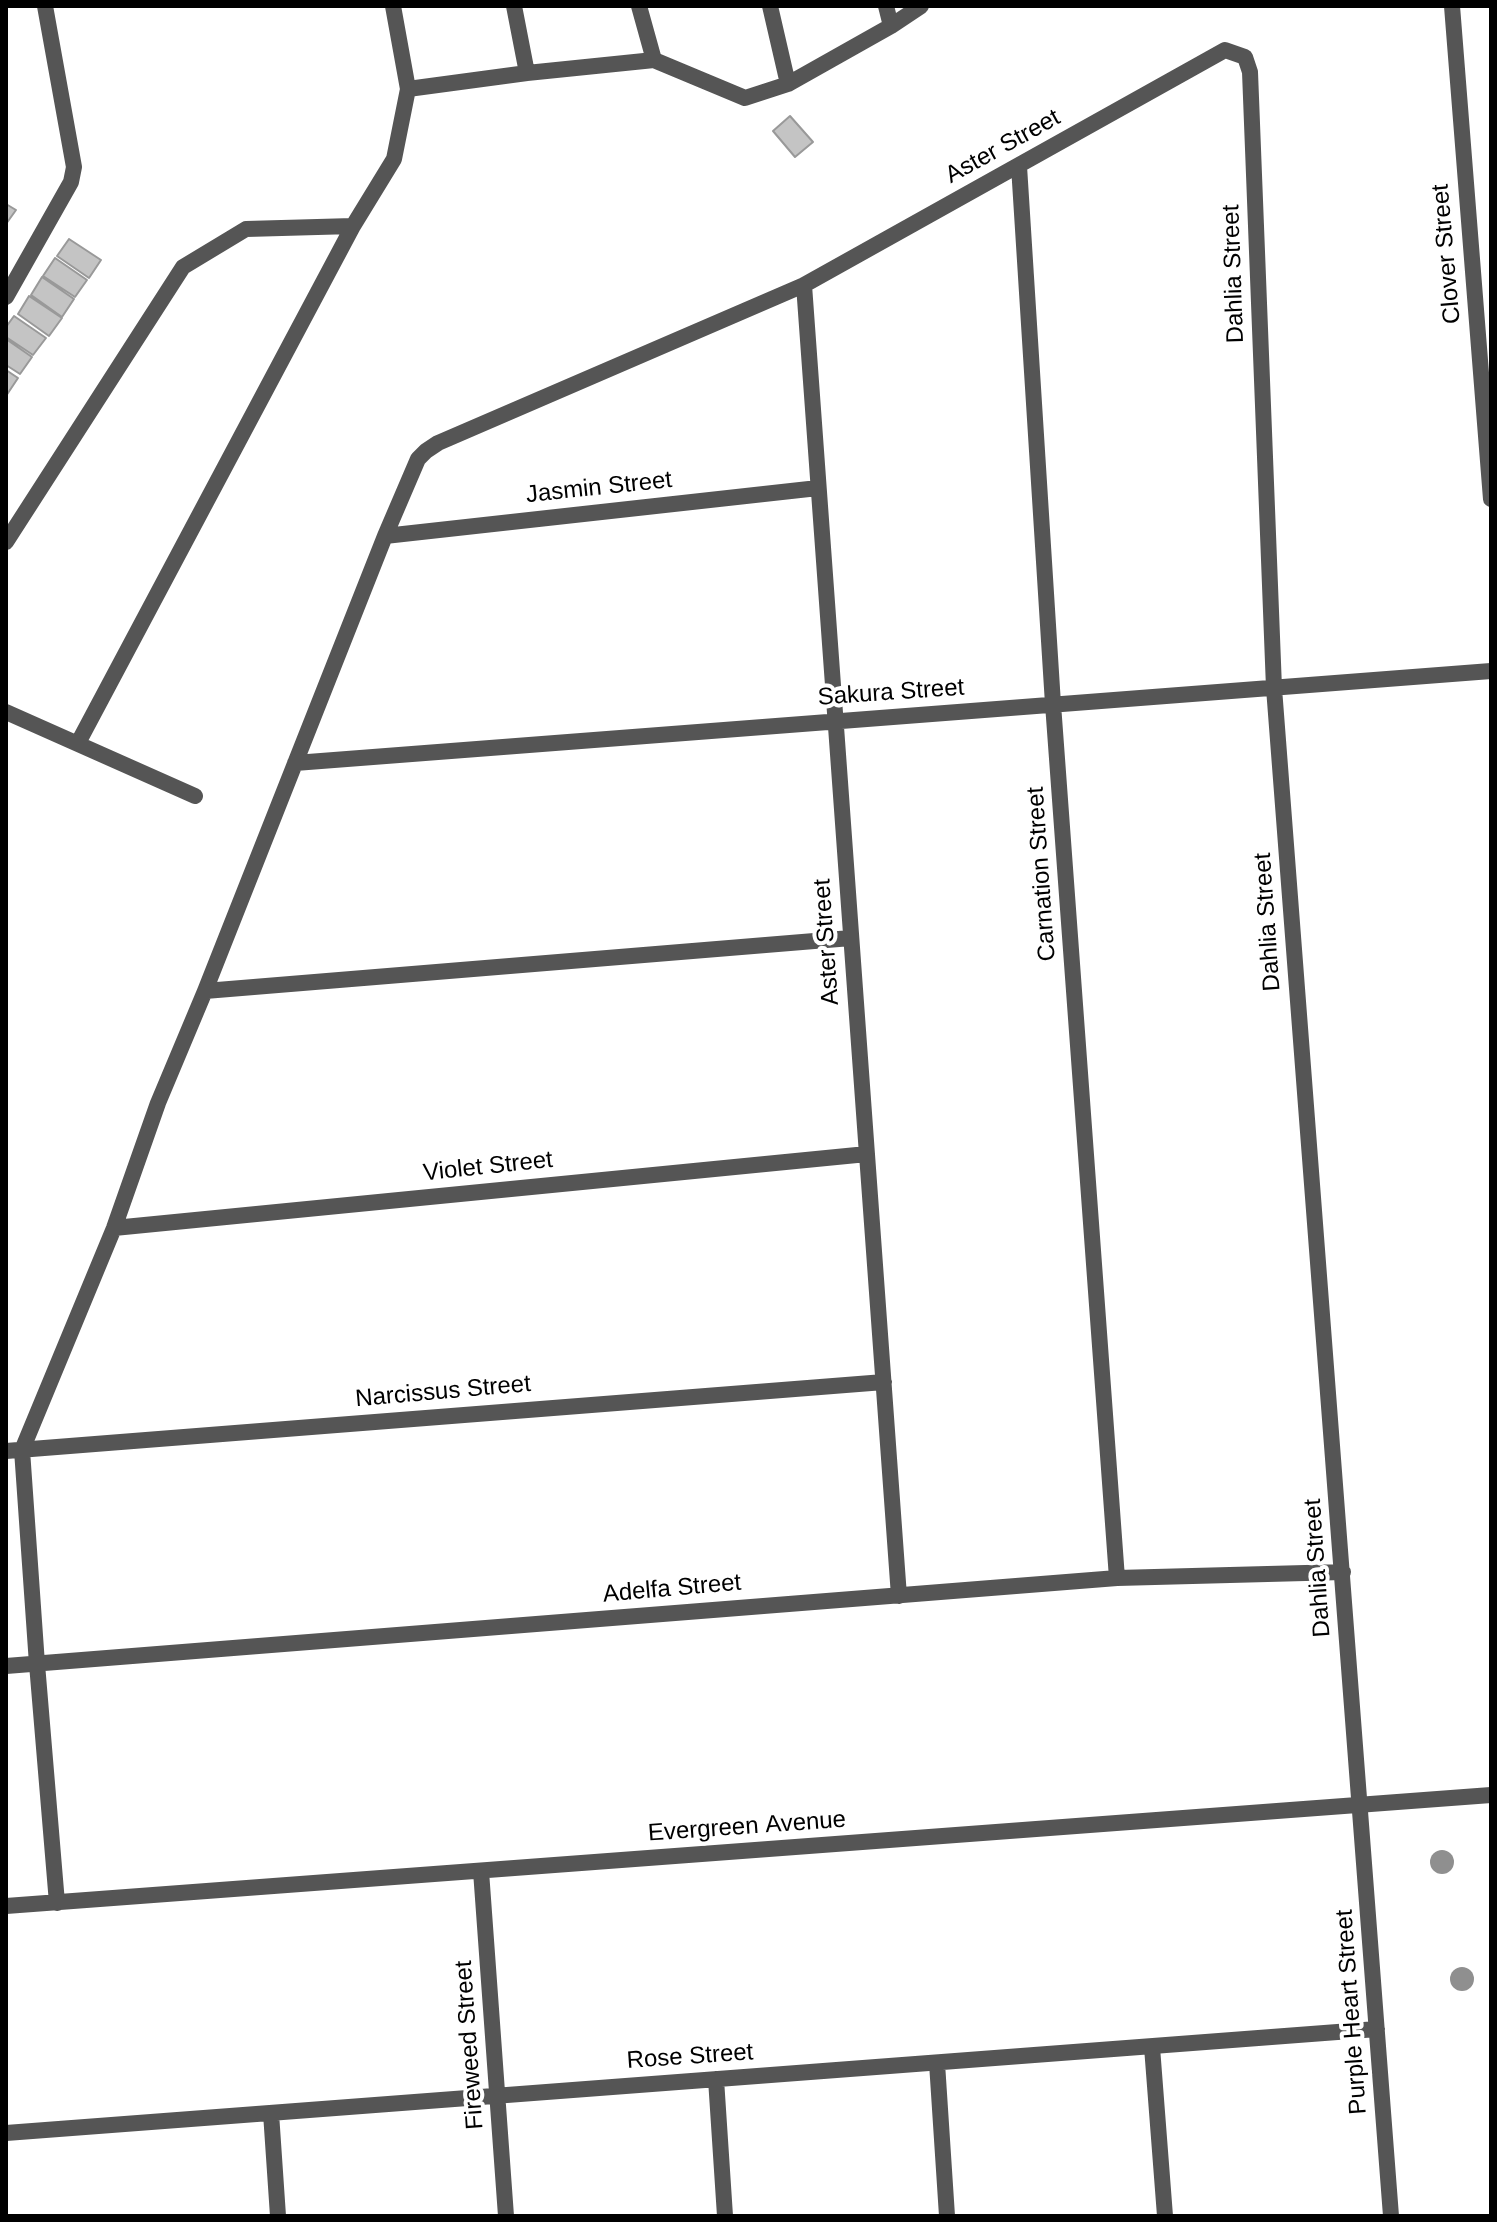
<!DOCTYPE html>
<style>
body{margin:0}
#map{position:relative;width:1497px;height:2222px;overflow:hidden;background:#fff;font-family:Arial,sans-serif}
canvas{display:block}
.frame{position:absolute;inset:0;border:8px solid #000;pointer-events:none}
</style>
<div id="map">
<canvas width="1497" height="2222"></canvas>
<div class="frame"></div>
</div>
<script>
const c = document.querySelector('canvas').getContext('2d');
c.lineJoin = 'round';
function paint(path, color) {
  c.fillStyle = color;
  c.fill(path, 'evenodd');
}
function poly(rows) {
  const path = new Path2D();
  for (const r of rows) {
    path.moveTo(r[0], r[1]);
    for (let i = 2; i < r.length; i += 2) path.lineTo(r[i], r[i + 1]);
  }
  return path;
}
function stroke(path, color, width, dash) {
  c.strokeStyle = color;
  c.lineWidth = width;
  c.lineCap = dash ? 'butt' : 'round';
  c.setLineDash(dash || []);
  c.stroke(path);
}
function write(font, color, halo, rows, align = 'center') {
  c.font = font + ' Arial,sans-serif';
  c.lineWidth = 8;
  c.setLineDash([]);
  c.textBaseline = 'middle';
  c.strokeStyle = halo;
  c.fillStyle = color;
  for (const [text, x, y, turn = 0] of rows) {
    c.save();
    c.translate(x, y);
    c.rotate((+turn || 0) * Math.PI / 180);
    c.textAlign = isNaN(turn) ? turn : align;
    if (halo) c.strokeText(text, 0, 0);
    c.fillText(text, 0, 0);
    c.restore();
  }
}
const building = poly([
 [790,116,813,142,795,157,773,131,790,116],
 [6,204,16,210,6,224,6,204],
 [69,239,101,260,89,278,57,256,69,239],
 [55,258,87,280,75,297,43,276,55,258],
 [42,277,74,299,62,317,31,295,42,277],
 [29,296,62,318,49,336,18,314,29,296],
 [14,316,46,338,33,355,6,337,6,327,14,316],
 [6,339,32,357,20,374,6,365,6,339],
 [6,370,18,378,6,396,6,370]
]);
const minor = poly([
 [514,6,527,73],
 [639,6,654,60],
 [770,6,788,84],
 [886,6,891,26],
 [1452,6,1491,499],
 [408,89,527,73,654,60,745,98,788,84,891,26,921,6],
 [1019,166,1053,704,1117,1578],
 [804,285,899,1596],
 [6,297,71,182,74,167,45,6],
 [385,536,818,488],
 [6,542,183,267,246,229,353,226],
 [6,712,195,796],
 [78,743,353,226,394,159,408,89,393,6],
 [295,763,1491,671],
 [205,991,851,938],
 [114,1228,867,1154],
 [6,1451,884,1382],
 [6,1666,1117,1578,1343,1572],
 [481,1871,506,2216],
 [57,1903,37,1664,22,1450,114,1228,158,1103,205,991,385,536,418,459,426,451,438,443,804,285,1225,50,1245,57,1250,72,1274,688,1391,2216],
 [6,1906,1491,1795],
 [1152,2047,1165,2216],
 [937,2063,947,2216],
 [716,2079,725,2216],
 [271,2113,278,2216],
 [6,2133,1377,2029]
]);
const trees = [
 [1442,1862],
 [1462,1979]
];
const streetNames = [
 ["Aster Street",1003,147,-29],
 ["Clover Street",1447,254,-95],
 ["Dahlia Street",1234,274,-92],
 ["Jasmin Street",599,488,-6],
 ["Sakura Street",891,693,-4],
 ["Carnation Street",1042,874,-94],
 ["Dahlia Street",1268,922,-94],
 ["Aster Street",827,942,-94],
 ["Violet Street",488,1167,-6],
 ["Narcissus Street",443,1392,-5],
 ["Dahlia Street",1318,1568,-94],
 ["Adelfa Street",672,1589,-5],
 ["Evergreen Avenue",747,1827,-4],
 ["Purple Heart Street",1352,2012,-94],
 ["Fireweed Street",470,2045,-94],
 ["Rose Street",690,2057,-4]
];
paint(building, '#c4c4c4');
stroke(building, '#999', 2);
stroke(minor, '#555', 16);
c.fillStyle = '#8f8f8f';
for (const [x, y] of trees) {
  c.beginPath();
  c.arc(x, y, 12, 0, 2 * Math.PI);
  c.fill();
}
write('24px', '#000', '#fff', streetNames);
</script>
